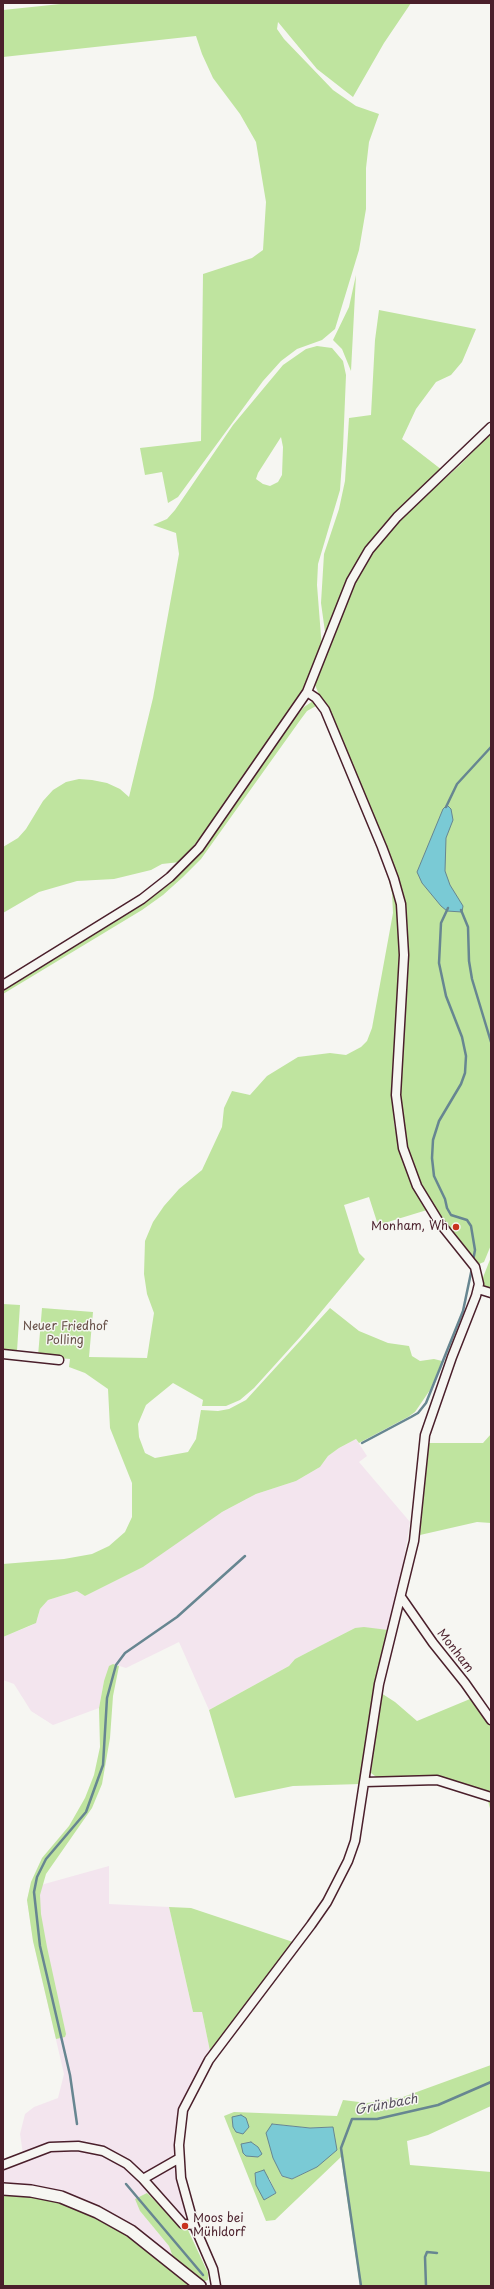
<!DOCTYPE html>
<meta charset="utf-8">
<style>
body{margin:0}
#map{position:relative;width:494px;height:2289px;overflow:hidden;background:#f6f6f2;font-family:"Playpen Sans",sans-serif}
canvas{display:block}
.frame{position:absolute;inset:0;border:4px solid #4a1f2b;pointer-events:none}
</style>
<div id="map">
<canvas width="494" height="2289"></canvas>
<div class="frame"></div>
</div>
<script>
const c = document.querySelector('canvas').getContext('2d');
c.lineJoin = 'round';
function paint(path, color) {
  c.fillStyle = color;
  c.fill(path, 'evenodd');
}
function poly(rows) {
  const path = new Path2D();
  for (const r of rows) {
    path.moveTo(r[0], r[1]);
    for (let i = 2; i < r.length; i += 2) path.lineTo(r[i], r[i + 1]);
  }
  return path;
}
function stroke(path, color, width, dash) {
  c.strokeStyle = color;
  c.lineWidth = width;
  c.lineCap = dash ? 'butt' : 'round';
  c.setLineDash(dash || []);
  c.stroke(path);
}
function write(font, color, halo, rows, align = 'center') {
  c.font = font + ' "Playpen Sans",sans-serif';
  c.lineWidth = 3;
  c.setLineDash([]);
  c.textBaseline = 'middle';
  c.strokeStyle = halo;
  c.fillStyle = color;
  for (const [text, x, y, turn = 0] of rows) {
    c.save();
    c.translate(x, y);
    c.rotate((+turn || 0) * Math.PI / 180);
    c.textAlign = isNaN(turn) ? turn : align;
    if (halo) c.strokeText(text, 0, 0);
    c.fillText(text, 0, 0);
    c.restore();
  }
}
const built = poly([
 [356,1439,367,1456,359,1462,410,1522,397,1600,388,1630,355,1628,295,1659,289,1666,209,1710,179,1642,126,1668,113,1664,104,1681,99,1708,53,1725,31,1711,14,1684,3,1680,3,1637,32,1625,37,1620,40,1609,48,1600,77,1591,85,1596,143,1567,205,1521,256,1494,296,1481,320,1467,328,1456,339,1448],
 [109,1866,109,1904,169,1907,193,2012,202,2012,210,2051,186,2095,179,2113,175,2158,177,2175,188,2230,178,2223,147,2193,140,2211,169,2246,174,2260,119,2218,95,2205,71,2195,3,2184,3,2168,23,2154,20,2134,25,2114,34,2107,58,2098,64,2074,33,1941,27,1900,30,1888]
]);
const green = poly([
 [70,3,411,3,384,43,353,97,317,69,278,22,277,29,284,39,333,90,356,106,379,114,369,142,366,168,366,209,359,250,335,329,322,340,297,349,281,361,263,381,178,497,168,503,162,472,145,475,140,448,201,441,203,274,252,258,263,250,266,202,256,142,240,114,213,78,202,54,196,36,3,57,3,10],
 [356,275,351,371,342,349,333,340,349,307],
 [379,310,476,329,462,362,451,375,436,382,416,409,402,439,442,470,388,520,368,545,354,567,344,587,326,639,321,603,324,554,339,509,345,481,349,418,371,415,375,340],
 [317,346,332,348,343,361,346,375,343,448,340,490,318,564,317,585,322,649,302,695,218,816,180,862,162,864,151,870,114,879,77,881,39,892,3,913,3,847,18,838,26,829,43,801,53,790,66,782,79,779,92,780,107,783,120,789,129,797,153,698,179,554,176,533,153,525,167,519,175,510,233,425,283,365,306,349],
 [281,437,283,447,282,475,278,482,270,486,263,484,256,479,258,473],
 [491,433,491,1245,484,1262,479,1264,476,1264,444,1223,421,1188,403,1135,399,1089,408,946,403,898,315,685,349,595,363,567,377,546,401,518,459,466],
 [313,701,319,708,316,706,307,711,301,719,201,859,183,877,163,895,142,910,3,994,3,987,102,929,159,891,179,874,224,821,295,718,304,707],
 [385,865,398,907,400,938,393,1077,394,1124,402,1159,409,1177,427,1210,378,1225,369,1197,344,1205,359,1253,365,1259,301,1336,254,1388,240,1400,226,1406,202,1406,203,1400,173,1383,146,1405,138,1424,139,1437,145,1453,155,1458,188,1452,196,1439,201,1410,218,1411,229,1409,246,1400,330,1308,359,1331,388,1343,409,1346,412,1356,420,1361,434,1359,442,1361,430,1390,415,1412,408,1417,359,1443,356,1439,339,1448,328,1456,320,1467,296,1481,256,1494,222,1512,143,1567,85,1596,77,1591,48,1600,40,1609,36,1623,3,1637,3,1564,64,1559,92,1554,109,1546,125,1532,132,1517,132,1483,110,1428,108,1389,85,1373,69,1367,70,1359,38,1356,42,1308,93,1312,89,1357,147,1358,154,1313,147,1294,144,1274,145,1241,153,1222,164,1206,179,1189,202,1170,222,1127,224,1108,232,1091,250,1095,267,1076,298,1057,330,1053,346,1055,361,1047,367,1041,372,1028,393,913,392,893],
 [491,1257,491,1291,483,1285,482,1280],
 [3,1304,20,1305,17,1351,3,1350],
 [491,1434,491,1523,477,1522,420,1535,428,1443,483,1443],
 [364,1627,388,1630,374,1691,361,1784,293,1786,235,1798,209,1710,289,1666,295,1659,318,1647,355,1628],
 [113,1664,119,1666,113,1696,110,1738,102,1784,92,1808,46,1874,40,1895,41,1914,47,1947,66,2034,65,2037,56,2039,33,1941,27,1900,31,1882,42,1858,69,1826,85,1798,94,1775,100,1747,99,1708,104,1681,109,1666],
 [381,1693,395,1702,417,1721,470,1699,481,1709,491,1726,491,1812,486,1794,454,1782,379,1779,371,1773],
 [169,1907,191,1908,293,1942,210,2051,202,2012,193,2012],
 [491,2065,491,2106,428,2135,407,2141,410,2165,491,2172,491,2286,360,2286,341,2157,275,2220,266,2221,224,2116,234,2112,337,2116,343,2100,367,2103,403,2097],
 [272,2124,310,2128,333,2127,317,2167,292,2179,281,2176],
 [269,2178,276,2193,264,2200],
 [3,2193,30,2195,76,2206,118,2228,193,2286,3,2286],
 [147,2193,178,2223,188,2230,208,2273,208,2280,202,2282,174,2260,169,2246,140,2211,135,2199]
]);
const water = poly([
 [447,805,451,809,453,820,446,838,445,871,450,885,463,906,462,912,447,911,441,906,422,883,417,872,443,809,447,805],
 [241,2115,246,2118,249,2127,243,2134,236,2132,233,2127,232,2117,241,2115],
 [272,2124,310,2128,333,2127,337,2150,317,2167,292,2179,282,2176,273,2158,266,2133,272,2124],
 [251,2142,258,2147,262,2154,258,2157,246,2156,243,2153,241,2144,251,2142],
 [264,2170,276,2193,264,2200,256,2185,255,2173,264,2170]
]);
const stream = poly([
 [446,807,457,784,491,747],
 [448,908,441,923,439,963,446,996,462,1037,466,1056,465,1073,461,1084,439,1121,433,1140,432,1158,434,1176,445,1199,447,1208,451,1215,467,1220,471,1226,475,1250,473,1261],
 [461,910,468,927,469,961,472,979,491,1042],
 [362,1443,411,1417,418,1413,426,1403,463,1311,472,1268],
 [77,2124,70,2075,40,1946,34,1892,37,1877,46,1859,86,1812,103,1765,107,1698,116,1665,125,1653,177,1617,245,1556],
 [126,2184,203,2275],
 [361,2286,341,2148,352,2119,377,2119,438,2105,491,2082],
 [426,2286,425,2257,427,2252,437,2253]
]);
const street = poly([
 [3,985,142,899,170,877,199,848,307,692,351,581,369,550,397,517,491,427],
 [478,1289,491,1293],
 [3,1354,59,1360],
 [401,1597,433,1643,465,1683,491,1720],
 [365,1782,437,1780,491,1797],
 [3,2165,50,2147,78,2146,103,2151,127,2164,143,2179,183,2224,194,2225],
 [143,2179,178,2159],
 [216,2286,213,2269,194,2225,181,2178,179,2145,183,2110,209,2060,311,1925,327,1902,348,1861,355,1841,379,1684,414,1541,425,1435,452,1357,476,1296,479,1284,475,1267,439,1222,417,1186,403,1148,396,1095,404,955,401,904,394,879,382,847,325,710,316,698,307,692]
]);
const secondary = poly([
 [3,2189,31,2191,61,2197,97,2212,131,2231,200,2286]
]);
const markers = [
 [456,1227,4,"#c8321e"],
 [185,2226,4,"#c8321e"]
];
const poiNames = [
 ["Monham, Wh",448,1227],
 ["Moos bei",193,2219,"left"],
 ["Mühldorf",193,2233,"left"]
];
const parkNames = [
 ["Neuer Friedhof",65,1327],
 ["Polling",65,1341]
];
const streetNames = [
 ["Monham",455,1651,52]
];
const waterNames = [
 ["Grünbach",386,2105,-11]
];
paint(built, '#f3e5ee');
paint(green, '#bfe49f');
paint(water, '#7acad5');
stroke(water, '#678691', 1);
stroke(stream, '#678691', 2.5);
stroke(street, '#4a1f2b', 11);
stroke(secondary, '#4a1f2b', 14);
stroke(street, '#f6f6f2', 8);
stroke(secondary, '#f6f6f2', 11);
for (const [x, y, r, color] of markers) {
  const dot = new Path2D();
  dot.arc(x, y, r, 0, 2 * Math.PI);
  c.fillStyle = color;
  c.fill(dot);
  stroke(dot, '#f6f6f2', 1.5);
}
write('12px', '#4a1f2b', '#f6f6f2', poiNames, 'right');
write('12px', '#675048', '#f6f6f2', parkNames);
write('12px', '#4a1f2b', '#f6f6f2', streetNames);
write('italic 13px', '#58525e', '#f6f6f2', waterNames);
</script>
